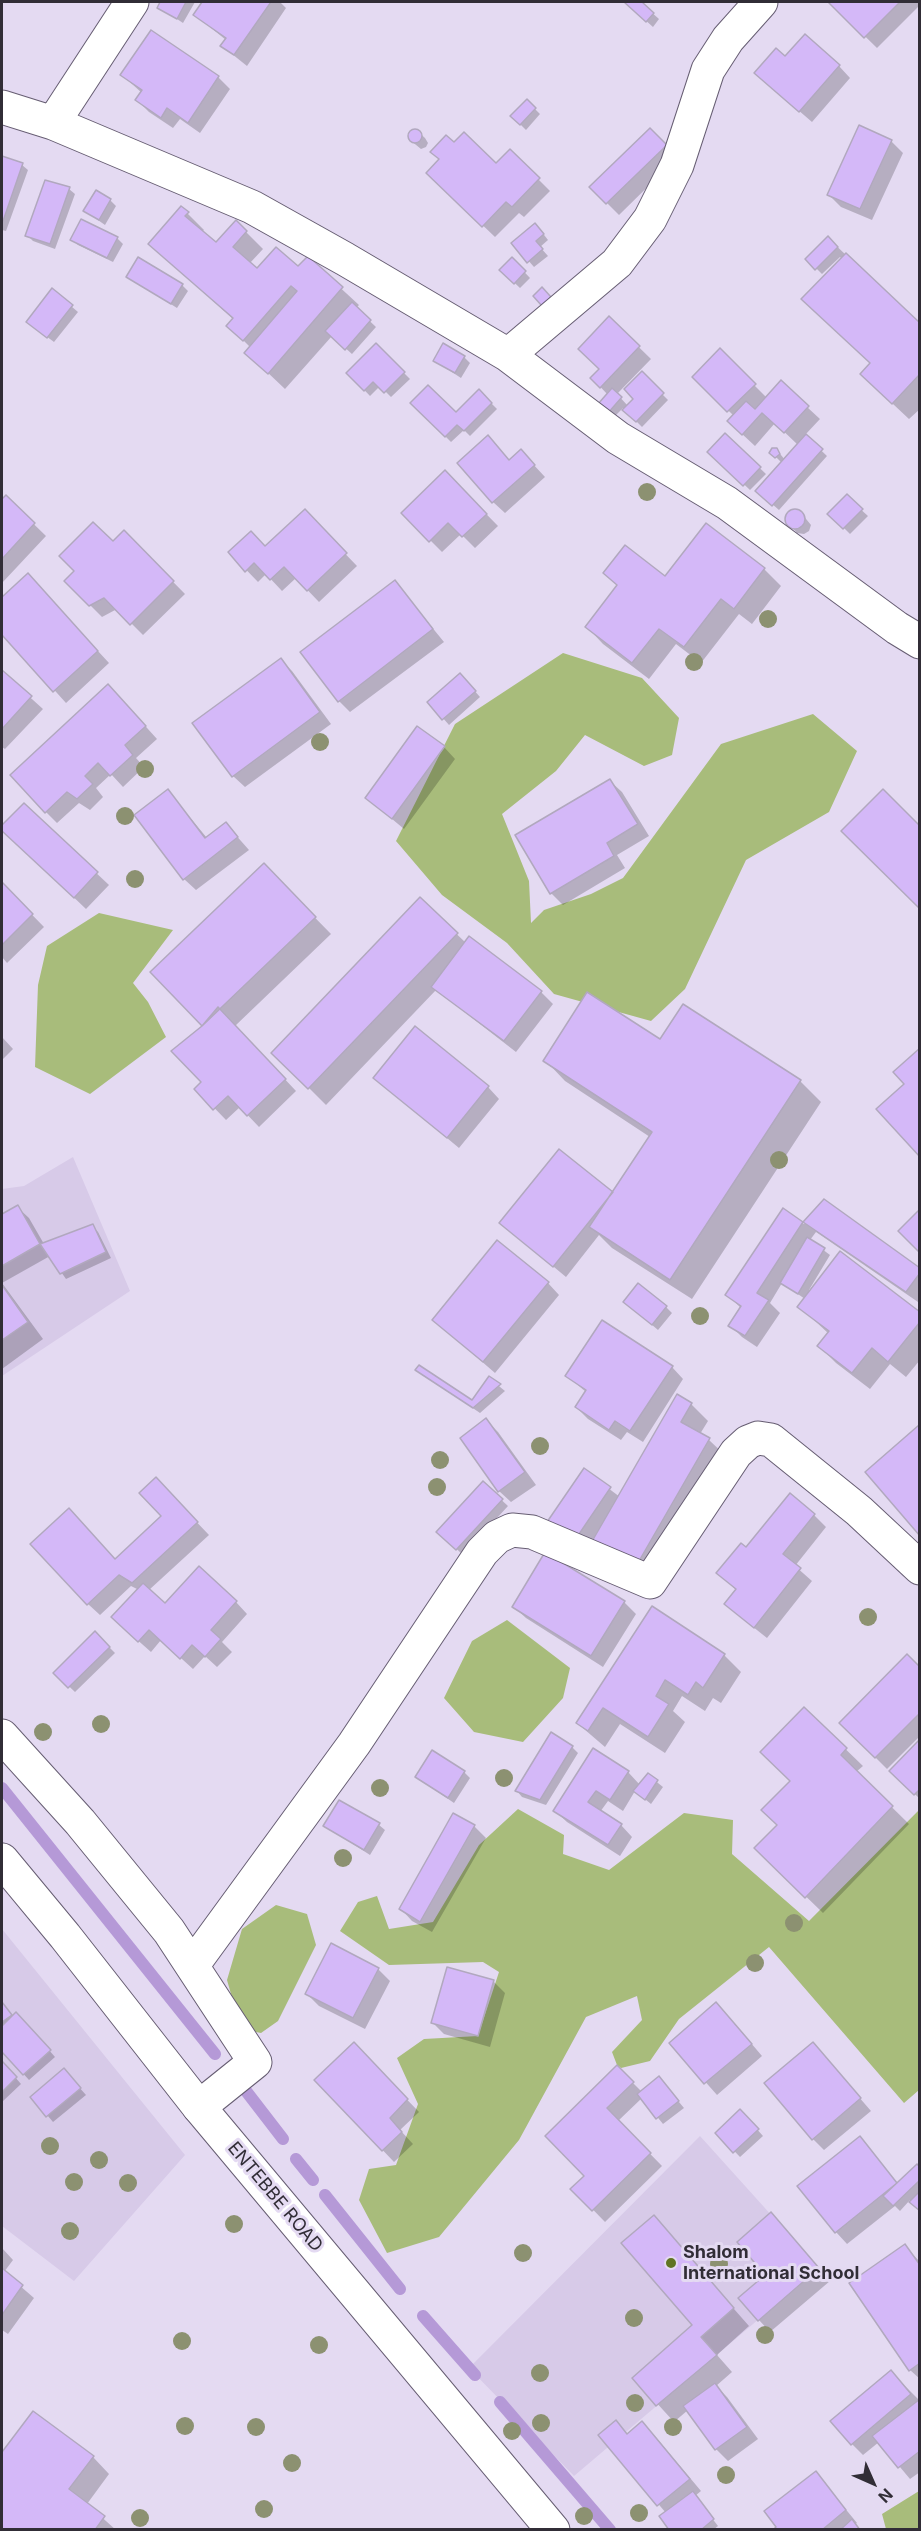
<!DOCTYPE html>
<style>
body{margin:0}
#map{position:relative;width:921px;height:2531px;overflow:hidden;background:#e4daf2;font-family:Inter,sans-serif}
canvas{display:block}
.frame{position:absolute;inset:0;border:3px solid #312d36;pointer-events:none}
.north{position:absolute;left:843px;top:2453px;width:60px;height:60px;-webkit-text-stroke:4px #e4daf2;paint-order:stroke;rotate:135deg;font-size:16px;font-weight:700;line-height:24px;text-align:center;color:#312d36}
.north::after{content:'';display:block;margin:auto;width:21px;height:27px;background:#312d36;clip-path:polygon(50% 0,100% 100%,50% 72%,0 100%)}
</style>
<div id="map">
<canvas width="921" height="2531"></canvas>
<div class="frame"></div>
<div class="north">N</div>
</div>
<script>
const c = document.querySelector('canvas').getContext('2d');
c.lineJoin = 'round';
function paint(path, color) {
  c.fillStyle = color;
  c.fill(path, 'evenodd');
}
function poly(rows) {
  const path = new Path2D();
  for (const r of rows) {
    if (r.length === 3) {
      path.moveTo(r[0] + r[2], r[1]);
      path.arc(r[0], r[1], r[2], 0, 2 * Math.PI);
      continue;
    }
    path.moveTo(r[0], r[1]);
    for (let i = 2; i < r.length; i += 2) path.lineTo(r[i], r[i + 1]);
  }
  return path;
}
function stroke(path, color, width, dash) {
  c.strokeStyle = color;
  c.lineWidth = width;
  c.lineCap = dash ? 'butt' : 'round';
  c.setLineDash(dash || []);
  c.stroke(path);
}
function write(font, color, halo, rows, align = 'center') {
  c.font = font + ' Inter,sans-serif';
  c.lineWidth = 6;
  c.setLineDash([]);
  c.textBaseline = 'middle';
  c.strokeStyle = halo;
  c.fillStyle = color;
  for (const [text, x, y, turn = 0] of rows) {
    c.save();
    c.translate(x, y);
    c.rotate((+turn || 0) * Math.PI / 180);
    c.textAlign = isNaN(turn) ? turn : align;
    if (halo) c.strokeText(text, 0, 0);
    c.fillText(text, 0, 0);
    c.restore();
  }
}
const built = poly([
 [73,1157,130,1291,2,1376,2,1189,24,1186],
 [2,1929,185,2155,74,2281,2,2226],
 [700,2136,819,2268,574,2476,469,2368]
]);
const green = poly([
 [563,653,642,678,679,718,672,755,644,766,585,735,556,771,502,814,529,881,531,923,544,910,591,894,623,878,721,744,813,714,857,751,829,812,746,860,685,989,651,1021,554,994,507,943,442,895,396,841,455,724],
 [99,913,173,930,133,983,148,1002,166,1037,90,1094,35,1067,38,985,47,946],
 [507,1620,570,1668,563,1698,523,1742,474,1732,444,1698,472,1641],
 [518,1809,564,1835,563,1854,609,1870,684,1813,733,1820,732,1854,809,1921,919,1810,919,2090,904,2103,769,1947,679,2019,650,2061,621,2068,617,2065,612,2052,642,2020,637,1996,586,2017,519,2140,439,2237,387,2253,359,2200,369,2169,396,2165,418,2104,397,2058,424,2039,478,2036,499,1972,483,1962,389,1965,340,1931,358,1902,377,1896,389,1929,433,1922,479,1845],
 [276,1905,307,1914,316,1945,278,2021,261,2033,241,2029,227,1980,242,1929],
 [919,2491,919,2529,886,2529,882,2514]
]);
const shadow = poly([
 [162,2,195,2,183,23,159,7],
 [204,2,280,2,286,8,247,66,222,46,226,40,195,15],
 [625,2,640,2,659,19,653,27],
 [830,2,920,2,920,5,877,48],
 [152,32,218,77,230,89,200,133,180,119,173,128,149,112,137,100,142,93,122,75],
 [785,58,839,66,850,78,812,122,768,84],
 [527,101,540,114,526,130,512,116],
 [416,130,425,138,428,143,426,147,421,149,410,140,409,134],
 [650,130,677,158,619,215,591,187],
 [891,141,903,153,872,220,841,207,829,195],
 [454,144,496,165,510,151,550,191,524,217,519,213,495,237,428,173],
 [2,158,22,165,28,170,6,231,2,230],
 [69,189,75,194,55,249,33,241,27,235],
 [110,200,116,206,105,225,85,211],
 [182,208,204,230,202,232,216,244,246,232,263,249,250,263,257,270,299,268,308,258,359,305,356,308,376,327,352,354,332,336,285,389,246,352,250,347,229,326,234,320,150,244],
 [541,231,548,240,540,247,548,256,534,267,513,243],
 [117,238,123,244,113,262,78,245,72,240],
 [828,238,920,325,920,409,909,419,878,390,842,259,840,257,822,274,807,259],
 [512,259,530,278,520,288,501,270],
 [128,277,182,285,188,291,177,308],
 [52,290,78,312,54,342,34,327],
 [609,318,651,359,617,394,628,406,636,399,642,374,668,400,642,427,623,408,614,417,600,404,608,395,592,378,601,369],
 [376,345,410,379,391,397,380,386,370,396,348,373],
 [720,351,767,398,781,383,820,419,805,435,827,456,779,510,763,496,782,463,771,452,777,450,785,460,798,445,775,423,755,446,741,433,734,416,694,377],
 [464,357,470,363,461,378,435,361],
 [479,391,497,409,470,436,464,430,451,442,412,403,456,414],
 [725,435,766,474,750,490,710,452],
 [488,437,510,461,532,463,545,477,505,513,493,502],
 [445,472,498,526,475,548,461,534,442,552,403,513],
 [6,497,46,536,2,583,2,501],
 [847,497,868,516,850,534,830,514],
 [304,511,357,566,319,602,296,578,282,591,266,574,258,582,230,553,265,548],
 [795,511,802,514,811,525,809,531,804,534,797,533,787,521,788,514],
 [124,532,185,594,143,635,117,609,102,617,66,581],
 [764,569,781,586,752,624,739,614,701,663,676,644,649,679,603,644,587,627,618,586,605,573,666,578],
 [28,575,109,663,66,703,2,632,2,599],
 [395,582,444,642,350,712,339,701],
 [281,660,292,671,331,724,245,787,233,776],
 [2,672,43,709,5,749,2,747],
 [466,681,480,697,449,725,429,702],
 [120,698,157,739,136,758,144,767,123,787,111,774,96,788,103,797,90,810,79,803,57,823,46,812],
 [444,747,455,759,404,829,367,798],
 [610,781,622,792,649,836,617,855,625,868,563,905,551,893,517,836],
 [168,791,207,838,226,824,249,850,196,890,184,879],
 [24,805,109,885,86,909,2,829],
 [280,882,331,934,235,1026,296,1091,259,1127,240,1107,226,1120,196,1089,203,1082,173,1051,203,1025],
 [2,884,44,927,7,963,2,957],
 [420,899,466,943,541,992,553,1004,516,1052,436,990,326,1105,273,1052],
 [684,1006,800,1081,821,1102,692,1299,612,1248,599,1235,566,1277,501,1223,613,1194,650,1137,565,1081,545,1060,660,1041],
 [2,1037,13,1049,2,1060],
 [375,1078,488,1087,499,1099,459,1148],
 [824,1201,920,1270,918,1302,816,1232,810,1240,830,1255,809,1290,810,1291,920,1314,920,1360,906,1377,890,1364,870,1389,836,1363,819,1346,829,1334,799,1306,805,1299,782,1283,770,1303,780,1313,757,1347,742,1337,730,1325,741,1308,727,1295,783,1210,804,1224],
 [17,1207,29,1218,44,1244,92,1226,98,1232,111,1258,66,1279,50,1256,2,1283,43,1339,2,1369,2,1216],
 [548,1283,559,1295,495,1373,434,1320],
 [631,1307,666,1307,672,1313,658,1330],
 [672,1367,683,1379,643,1442,627,1432,621,1440,588,1419,576,1407,586,1392,567,1376],
 [417,1370,473,1402,489,1378,505,1391,480,1413],
 [677,1396,691,1404,708,1421,700,1434,709,1440,726,1456,653,1584,561,1534,584,1470,620,1497],
 [486,1420,498,1432,536,1485,511,1502,499,1491],
 [483,1483,508,1506,463,1555,444,1537],
 [167,1491,209,1535,149,1590,165,1605,236,1602,247,1614,222,1642,232,1652,217,1667,205,1656,193,1669,161,1640,151,1652,125,1629,139,1590,131,1586,100,1615,88,1604,116,1560,163,1517],
 [814,1515,826,1527,795,1566,812,1581,767,1638,738,1615,737,1591,718,1573,747,1549],
 [546,1554,624,1602,636,1614,603,1667,526,1618,514,1607],
 [652,1608,724,1655,741,1672,721,1703,713,1698,705,1711,682,1696,673,1711,685,1722,665,1753,620,1724,605,1747,577,1723],
 [95,1633,115,1653,75,1692,55,1673],
 [920,1669,920,1736,887,1769,841,1723],
 [804,1709,863,1766,856,1772,909,1824,823,1913,756,1848,778,1825,792,1781],
 [920,1742,920,1799,891,1771],
 [572,1747,578,1753,546,1805,522,1797,517,1791],
 [464,1772,470,1778,454,1803,416,1777],
 [628,1772,640,1785,648,1775,663,1787,651,1804,635,1791,623,1811,608,1801,600,1812,621,1825,632,1837,620,1856,567,1822,555,1811],
 [339,1802,379,1825,385,1830,370,1855,325,1826],
 [474,1826,486,1838,432,1932,412,1921,401,1909],
 [378,1969,390,1981,365,2029,319,2006,307,1994],
 [493,1981,505,1993,490,2047,444,2034,433,2023],
 [2,2003,13,2017,22,2019,55,2057,29,2080,2,2050],
 [728,2016,762,2056,717,2095,671,2043],
 [813,2044,871,2111,824,2150,813,2139],
 [365,2056,419,2112,400,2130,413,2144,394,2162,316,2080],
 [2,2062,21,2084,2,2102],
 [617,2067,642,2092,664,2084,684,2108,663,2124,642,2098,618,2121,662,2166,605,2222,573,2189,587,2177],
 [69,2076,86,2095,53,2122,32,2097],
 [746,2117,763,2136,740,2157,717,2133],
 [859,2138,898,2184,920,2169,920,2209,910,2200,900,2211,895,2206,847,2244,836,2232],
 [653,2217,749,2326,717,2355,732,2372,716,2386,727,2397,758,2439,728,2461,716,2449,688,2410,674,2422,634,2378,694,2325],
 [783,2226,830,2281,770,2332,759,2320,767,2275],
 [905,2246,920,2262,920,2379,910,2370],
 [2,2248,13,2260,4,2272,34,2298,8,2334,2,2330],
 [891,2372,920,2401,920,2472,910,2479,879,2442,863,2455,852,2444],
 [34,2413,93,2457,109,2474,87,2504,116,2530,2,2530,2,2456],
 [616,2422,628,2435,642,2423,654,2435,701,2491,695,2496,718,2526,713,2530,671,2530,666,2513,600,2435],
 [816,2473,857,2523,855,2524,859,2530,775,2530]
]);
const stream = poly([
 [2,1788,215,2054],
 [246,2091,283,2139],
 [296,2159,313,2180],
 [325,2195,400,2289],
 [423,2316,475,2375],
 [500,2402,610,2530]
]);
const building = poly([
 [160,2,186,2,177,19,157,8,160,2],
 [202,2,271,2,234,55,220,46,226,38,193,15,202,2],
 [624,2,642,2,654,13,646,22,624,2],
 [828,2,900,2,864,38,828,2],
 [151,30,219,76,188,123,167,108,161,118,135,100,142,90,120,75,151,30],
 [805,34,840,65,799,112,754,73,776,48,785,56,805,34],
 [527,99,536,108,520,125,510,116,527,99],
 [859,125,892,140,860,209,827,195,859,125],
 [650,128,667,145,606,204,589,187,650,128],
 [415,136,7],
 [464,132,496,163,510,149,540,178,512,207,506,202,482,227,426,173,439,159,430,152,446,135,454,142,464,132],
 [2,156,23,163,2,224,2,156],
 [45,180,70,187,50,244,25,236,45,180],
 [96,190,111,199,99,220,83,211,96,190],
 [181,206,189,212,185,216,216,242,236,220,247,231,233,247,257,268,276,247,298,266,308,256,343,287,268,374,244,353,297,291,291,286,243,341,226,326,233,318,148,244,181,206],
 [81,219,118,237,107,258,70,240,81,219],
 [535,223,544,234,536,241,543,249,527,263,511,243,535,223],
 [828,236,838,247,815,270,805,259,828,236],
 [846,253,920,323,920,374,892,404,860,374,870,363,801,299,846,253],
 [138,257,183,284,171,304,126,277,138,257],
 [512,257,526,271,514,284,499,270,512,257],
 [542,287,551,297,542,306,533,296,542,287],
 [52,288,73,305,47,338,26,322,52,288],
 [352,302,371,320,345,350,325,331,352,302],
 [609,316,640,346,600,388,590,378,599,369,578,349,609,316],
 [376,343,405,372,384,393,373,382,364,391,346,373,376,343],
 [443,343,465,356,455,373,433,361,443,343],
 [720,348,756,384,727,412,692,377,720,348],
 [642,371,664,393,636,422,622,410,633,399,624,389,642,371],
 [781,380,809,406,784,433,762,413,742,435,727,421,746,401,755,409,781,380],
 [428,385,456,412,479,389,492,403,464,431,457,425,445,437,410,403,428,385],
 [612,388,622,397,608,413,598,404,612,388],
 [725,433,761,467,743,486,707,452,725,433],
 [806,434,823,449,772,506,755,491,806,434],
 [488,435,509,460,521,449,535,465,492,503,457,463,488,435],
 [772,448,777,448,780,454,775,458,769,453,772,448],
 [445,470,487,514,462,537,448,523,429,542,401,513,445,470],
 [847,494,863,509,843,529,827,514,847,494],
 [6,495,35,523,2,559,2,499,6,495],
 [305,509,347,553,307,591,284,567,270,580,254,563,245,572,228,552,251,531,265,546,305,509],
 [795,519,10],
 [93,522,113,541,124,530,174,581,130,625,104,598,89,606,64,581,74,571,59,556,93,522],
 [706,523,765,568,734,609,721,599,684,647,659,629,632,663,585,627,617,585,603,573,625,545,665,576,706,523],
 [28,573,98,651,53,692,2,635,2,597,28,573],
 [395,580,433,629,338,702,300,652,395,580],
 [281,658,320,712,232,777,192,723,281,658],
 [2,670,32,696,2,729,2,670],
 [460,673,476,691,442,720,427,702,460,673],
 [108,684,146,726,125,745,133,755,110,776,98,763,85,776,93,784,77,799,67,792,45,813,10,775,108,684],
 [417,726,445,746,392,819,365,798,417,726],
 [610,779,638,824,607,843,614,856,550,894,515,835,610,779],
 [168,789,205,838,226,822,238,837,183,880,134,815,168,789],
 [883,789,920,826,920,909,841,831,883,789],
 [24,803,98,872,74,898,2,831,2,825,24,803],
 [264,863,316,917,202,1026,150,972,264,863],
 [2,882,33,914,2,945,2,882],
 [420,897,458,933,308,1089,271,1053,420,897],
 [469,936,542,991,504,1041,431,987,469,936],
 [587,992,660,1039,683,1004,801,1080,670,1280,589,1227,652,1132,543,1061,587,992],
 [218,1007,286,1079,247,1116,228,1096,213,1110,194,1089,201,1082,171,1051,202,1026,218,1007],
 [415,1026,489,1086,447,1138,373,1078,415,1026],
 [920,1048,920,1157,876,1109,904,1084,893,1072,920,1048],
 [559,1149,613,1192,553,1267,499,1223,559,1149],
 [824,1199,920,1268,920,1273,906,1292,803,1222,824,1199],
 [18,1205,40,1244,2,1266,2,1214,18,1205],
 [783,1208,803,1222,757,1293,769,1300,745,1336,728,1326,741,1306,725,1295,783,1208],
 [920,1209,920,1253,898,1231,920,1209],
 [93,1224,106,1252,60,1274,40,1244,93,1224],
 [807,1237,825,1248,798,1294,780,1283,807,1237],
 [497,1240,549,1282,483,1362,432,1320,497,1240],
 [840,1251,920,1312,920,1322,888,1362,872,1348,852,1373,817,1346,829,1331,797,1307,840,1251],
 [638,1283,667,1306,652,1325,623,1302,638,1283],
 [2,1285,28,1322,2,1340,2,1285],
 [602,1320,673,1366,630,1431,615,1421,609,1430,575,1407,586,1390,565,1376,602,1320],
 [419,1365,472,1400,489,1376,501,1384,473,1408,415,1370,419,1365],
 [677,1394,692,1403,681,1422,710,1438,635,1568,591,1543,677,1394],
 [486,1418,525,1472,498,1492,460,1438,486,1418],
 [919,1425,920,1426,920,1536,865,1472,919,1425],
 [584,1468,611,1487,575,1540,547,1522,584,1468],
 [156,1477,198,1522,132,1583,119,1575,87,1605,30,1544,69,1508,115,1559,161,1516,139,1493,156,1477],
 [483,1481,503,1499,456,1550,436,1532,483,1481],
 [790,1493,815,1514,783,1554,801,1568,754,1628,724,1604,736,1589,716,1573,741,1543,746,1547,790,1493],
 [545,1552,625,1601,591,1656,512,1607,545,1552],
 [199,1566,237,1601,211,1630,221,1639,205,1657,192,1645,180,1659,149,1630,138,1642,111,1617,143,1583,165,1603,199,1566],
 [652,1606,725,1654,703,1688,696,1682,688,1695,665,1680,656,1696,669,1704,648,1737,603,1708,588,1731,576,1723,652,1606],
 [95,1631,110,1647,68,1688,53,1673,95,1631],
 [907,1654,920,1667,920,1713,875,1758,839,1723,907,1654],
 [804,1707,847,1748,841,1755,893,1806,805,1898,754,1848,777,1825,761,1810,790,1781,760,1752,804,1707],
 [551,1732,573,1746,540,1800,515,1791,551,1732],
 [920,1739,920,1789,914,1795,889,1771,920,1739],
 [593,1748,629,1771,610,1800,596,1791,588,1802,622,1824,608,1845,553,1811,593,1748],
 [432,1750,465,1771,448,1798,415,1777,432,1750],
 [648,1773,658,1780,645,1800,633,1791,648,1773],
 [339,1800,380,1823,364,1850,323,1826,339,1800],
 [453,1813,475,1825,420,1922,399,1909,453,1813],
 [331,1943,379,1968,353,2018,305,1994,331,1943],
 [447,1967,494,1980,478,2036,431,2023,447,1967],
 [2,2002,12,2015,2,2022,2,2002],
 [716,2002,752,2044,704,2084,669,2043,716,2002],
 [16,2012,51,2050,23,2075,2,2052,2,2026,16,2012],
 [354,2042,408,2099,390,2118,402,2132,382,2151,314,2080,354,2042],
 [813,2042,861,2098,812,2140,764,2083,813,2042],
 [2,2061,17,2077,2,2092,2,2061],
 [617,2065,634,2082,607,2108,651,2153,592,2211,570,2189,584,2176,545,2136,617,2065],
 [64,2068,81,2088,46,2117,30,2097,64,2068],
 [659,2076,679,2101,656,2119,637,2094,659,2076],
 [740,2109,759,2129,733,2153,715,2133,740,2109],
 [860,2136,897,2183,835,2233,797,2186,860,2136],
 [917,2164,920,2167,920,2180,893,2206,883,2196,917,2164],
 [920,2191,920,2211,909,2202,920,2191],
 [771,2212,819,2268,758,2321,738,2298,765,2275,737,2242,771,2212],
 [654,2215,734,2308,701,2337,717,2355,656,2406,632,2378,692,2325,621,2243,654,2215],
 [905,2244,920,2265,920,2363,909,2371,849,2283,905,2244],
 [2,2268,23,2285,2,2315,2,2268],
 [891,2370,911,2394,851,2445,830,2421,891,2370],
 [715,2383,747,2427,715,2450,683,2406,715,2383],
 [920,2399,920,2451,898,2468,872,2436,920,2399],
 [33,2411,94,2456,69,2489,105,2516,95,2530,2,2530,2,2452,33,2411],
 [616,2420,627,2434,642,2421,690,2479,657,2506,598,2435,616,2420],
 [816,2471,846,2510,822,2530,773,2530,776,2527,764,2511,816,2471],
 [693,2491,714,2519,701,2530,669,2530,659,2516,693,2491],
 [852,2519,860,2530,840,2530,852,2519]
]);
const minor = poly([
 [2,107,53,123,252,207,345,259,508,355,618,438,727,503,897,628,920,642],
 [53,123,132,2],
 [508,355,617,263,650,219,677,165,708,70,728,39,761,2],
 [2,1736,80,1822,169,1931,255,2062,199,2107],
 [192,1966,354,1744,482,1552,497,1537,512,1530,532,1532,650,1582,736,1453,748,1442,758,1438,771,1440,859,1511,920,1568]
]);
const major = poly([
 [2,1860,65,1936,199,2107,553,2530]
]);
const trees = [
 [647,492],
 [768,619],
 [694,662],
 [320,742],
 [145,769],
 [125,816],
 [135,879],
 [779,1160],
 [700,1316],
 [540,1446],
 [440,1460],
 [437,1487],
 [868,1617],
 [101,1724],
 [43,1732],
 [504,1778],
 [380,1788],
 [343,1858],
 [794,1923],
 [755,1963],
 [50,2146],
 [99,2160],
 [74,2182],
 [128,2183],
 [234,2224],
 [70,2231],
 [523,2253],
 [719,2264],
 [634,2318],
 [765,2335],
 [182,2341],
 [319,2345],
 [540,2373],
 [635,2403],
 [541,2423],
 [185,2426],
 [256,2427],
 [673,2427],
 [512,2431],
 [292,2463],
 [726,2475],
 [264,2509],
 [639,2513],
 [584,2516],
 [140,2518]
];
const markers = [
 [671,2263,6,"#607423"]
];
const streetNames = [
 ["ENTEBBE ROAD",275,2197,50]
];
const poiNames = [
 ["Shalom",683,2253],
 ["International School",683,2274]
];
paint(built, '#d7cae8');
paint(green, '#a8bc7b');
paint(shadow, '#0003');
stroke(stream, '#b599d7', 12);
paint(building, '#d4b8f8');
stroke(building, '#b1a8be', 1.5);
stroke(minor, '#665d72', 35);
stroke(major, '#665d72', 35);
stroke(minor, '#fff', 33);
stroke(major, '#fff', 33);
c.fillStyle = '#8c9171';
for (const [x, y] of trees) {
  c.beginPath();
  c.arc(x, y, 9, 0, 2 * Math.PI);
  c.fill();
}
for (const [x, y, r, color] of markers) {
  const dot = new Path2D();
  dot.arc(x, y, r, 0, 2 * Math.PI);
  c.fillStyle = color;
  c.fill(dot);
  stroke(dot, '#e4daf2', 2);
}
write('18px', '#312d36', '#e4daf2', streetNames);
write('bold 18px', '#312d36', '#e4daf2', poiNames, 'left');
</script>
